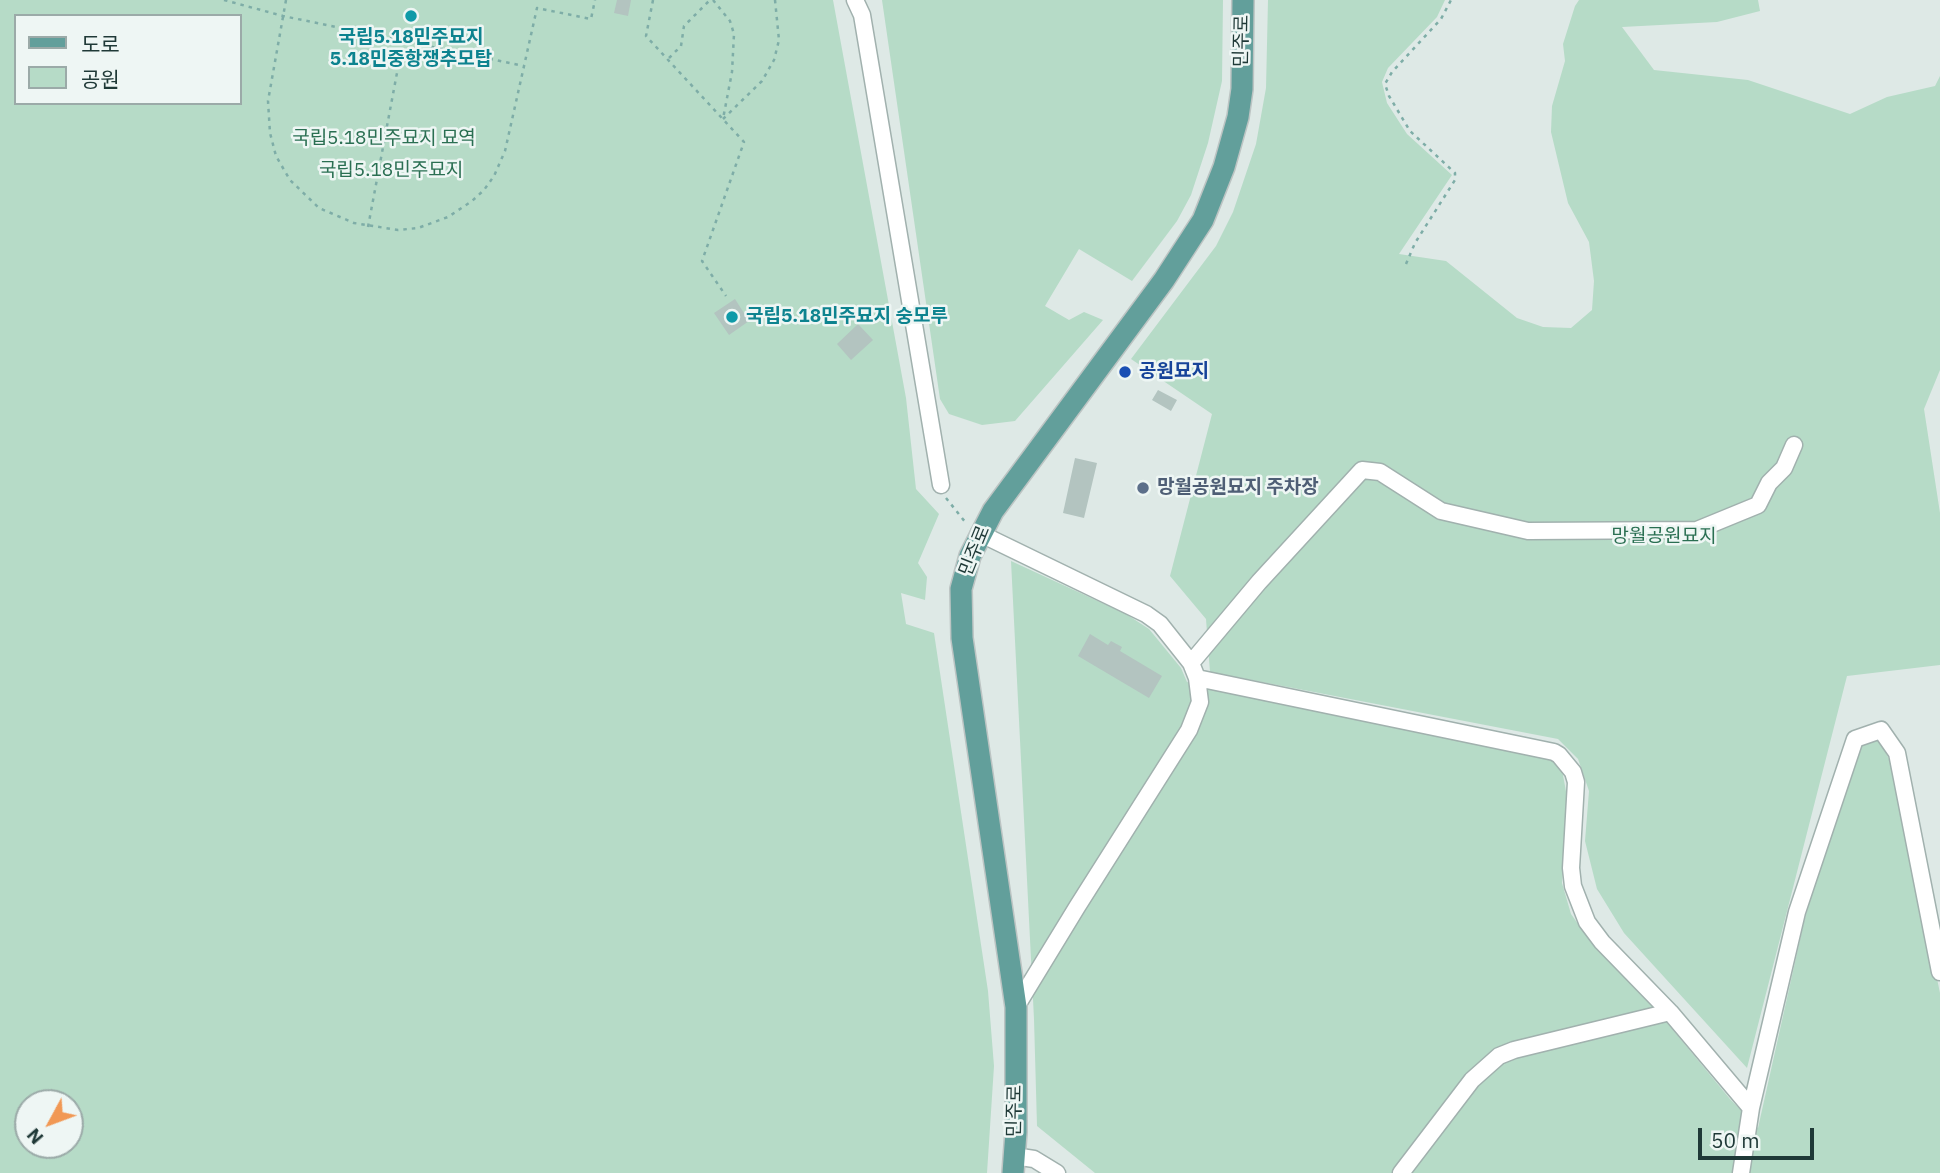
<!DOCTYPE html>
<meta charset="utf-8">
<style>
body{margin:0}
#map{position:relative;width:1940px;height:1173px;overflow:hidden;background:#dee9e6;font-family:"IBM Plex Sans","Noto Sans KR",sans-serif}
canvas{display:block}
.legend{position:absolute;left:14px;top:14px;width:228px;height:91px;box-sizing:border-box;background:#eef6f4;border:2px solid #9baaa8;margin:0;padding:9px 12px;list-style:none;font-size:21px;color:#1f3937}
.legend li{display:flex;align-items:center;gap:14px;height:35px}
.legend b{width:35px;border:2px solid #9baaa8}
.north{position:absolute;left:14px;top:1089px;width:70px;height:70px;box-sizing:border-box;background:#eef6f4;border:2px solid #9baaa8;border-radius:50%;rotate:229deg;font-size:19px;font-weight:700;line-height:28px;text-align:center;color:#1f3937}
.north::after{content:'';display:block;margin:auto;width:24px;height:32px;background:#f19854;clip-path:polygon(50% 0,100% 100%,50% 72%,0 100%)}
.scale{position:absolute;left:1698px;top:1128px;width:116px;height:32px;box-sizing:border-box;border:4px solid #1f3937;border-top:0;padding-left:9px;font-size:21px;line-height:24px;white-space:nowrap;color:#1f3937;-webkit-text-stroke:5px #eef6f4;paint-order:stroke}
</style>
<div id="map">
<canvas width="1940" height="1173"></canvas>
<ul class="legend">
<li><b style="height:9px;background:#629f9b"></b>도로</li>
<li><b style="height:19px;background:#b6dbc7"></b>공원</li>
</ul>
<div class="north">N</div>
<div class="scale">50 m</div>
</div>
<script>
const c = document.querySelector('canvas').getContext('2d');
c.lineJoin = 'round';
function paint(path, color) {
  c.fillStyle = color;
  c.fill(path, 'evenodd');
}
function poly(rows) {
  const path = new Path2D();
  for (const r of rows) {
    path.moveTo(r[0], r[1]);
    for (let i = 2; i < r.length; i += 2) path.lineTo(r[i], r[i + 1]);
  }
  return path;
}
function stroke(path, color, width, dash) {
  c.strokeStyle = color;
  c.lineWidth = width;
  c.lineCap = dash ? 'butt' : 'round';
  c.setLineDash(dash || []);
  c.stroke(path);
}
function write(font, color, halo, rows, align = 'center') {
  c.font = font + ' "IBM Plex Sans","Noto Sans KR",sans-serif';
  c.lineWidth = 5;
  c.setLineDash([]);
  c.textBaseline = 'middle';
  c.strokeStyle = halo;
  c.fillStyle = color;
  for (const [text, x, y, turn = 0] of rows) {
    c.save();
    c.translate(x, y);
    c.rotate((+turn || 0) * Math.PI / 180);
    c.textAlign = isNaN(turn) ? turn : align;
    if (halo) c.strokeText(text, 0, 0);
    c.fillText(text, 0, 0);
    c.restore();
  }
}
const green = poly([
 [0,0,833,0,906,398,916,489,939,514,918,563,927,577,925,600,901,593,906,624,934,633,988,991,994,1066,987,1173,0,1173],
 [16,16,240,16,240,103,16,103],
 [28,1103,70,1103,70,1145,28,1145],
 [882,0,1223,0,1222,81,1208,143,1191,195,1177,221,1132,281,1079,249,1045,306,1069,320,1084,312,1103,320,1015,421,982,425,949,414,940,399],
 [1268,0,1445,0,1437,17,1388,68,1382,82,1387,103,1407,134,1452,175,1399,254,1446,261,1517,318,1543,327,1571,328,1592,310,1594,281,1589,242,1568,203,1551,132,1552,106,1565,61,1563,44,1575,6,1579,0,1758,0,1760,11,1717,22,1622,27,1654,70,1748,80,1850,114,1887,97,1935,86,1940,76,1940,370,1924,409,1940,513,1940,665,1847,676,1747,1068,1624,933,1597,889,1585,841,1589,791,1578,759,1558,739,1210,672,1206,619,1170,576,1212,414,1131,359,1216,246,1233,212,1256,144,1266,88],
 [1011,561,1126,614,1149,629,1181,668,1187,682,1553,759,1562,770,1568,802,1562,883,1571,914,1593,945,1649,1001,1730,1099,1758,1128,1804,922,1826,840,1858,745,1871,737,1881,742,1893,768,1940,993,1940,1173,1095,1173,1037,1126,1034,1019]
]);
const building = poly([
 [617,0,631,0,628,16,614,13],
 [735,299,749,321,729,335,714,313],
 [858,324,873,340,851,360,837,344],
 [1158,390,1177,400,1171,411,1152,400],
 [1075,458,1097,463,1084,518,1063,513],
 [1090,634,1108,645,1111,641,1122,647,1120,651,1162,676,1149,698,1078,656]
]);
const path = poly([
 [224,0,283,16,524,66],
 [286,0,268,101,270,133,276,156,290,180,319,208,354,223,398,230,418,228,448,217,472,201,484,190,494,176,505,151,537,8,591,19,595,0],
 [653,0,646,36,744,142,702,261,726,296],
 [713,0,730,21,734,34,732,72,723,119],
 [669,58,681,46,684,26,710,0],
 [723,119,762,81,774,60,779,40,775,0],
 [368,227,403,41],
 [1406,264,1415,243,1455,180,1455,173,1410,131,1389,96,1385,84,1392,72,1441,19,1451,0],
 [946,498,966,523]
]);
const minor = poly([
 [855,0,862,15,941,485],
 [979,533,1146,614,1160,624,1191,663,1197,678,1200,702,1189,730,1077,907,1016,1007],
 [1191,663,1259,582,1362,470,1380,472,1441,511,1528,531,1697,530,1758,505,1769,483,1784,468,1794,445],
 [1197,678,1554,752,1559,755,1573,772,1576,782,1571,868,1573,886,1587,922,1602,942,1670,1012,1751,1108],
 [1014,1156,1034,1159,1057,1173],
 [1401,1173,1472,1080,1499,1056,1514,1050,1670,1012],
 [1741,1173,1751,1108,1797,912,1855,739,1881,730,1897,753,1940,972]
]);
const major = poly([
 [1013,1173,1016,1132,1016,1007,962,638,961,589,970,556,993,511,1164,280,1203,220,1224,167,1238,117,1242,89,1243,0]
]);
const markers = [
 [411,16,7,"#0f9aa8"],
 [732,317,7,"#0f9aa8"],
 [1125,372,7,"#1a4fb4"],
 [1143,488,7,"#5c6f8a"]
];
const cultureNames = [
 ["국립5.18민주묘지",411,38],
 ["5.18민중항쟁추모탑",411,60],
 ["국립5.18민주묘지 숭모루",746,317,"left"]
];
const streetNames = [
 ["민주로",1242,41,-89],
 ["민주로",975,551,-68],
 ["민주로",1015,1111,-89]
];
const parkNames = [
 ["국립5.18민주묘지 묘역",384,139],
 ["국립5.18민주묘지",391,171],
 ["망월공원묘지",1664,537]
];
const transitNames = [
 ["공원묘지",1139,372]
];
const serviceNames = [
 ["망월공원묘지 주차장",1157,488]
];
paint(green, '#b6dbc7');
paint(building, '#b3c4c0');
stroke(minor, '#a1b1ae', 19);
stroke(major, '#bcc4c3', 24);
stroke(path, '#7eada7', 2.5, [3.5, 5]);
stroke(minor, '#fff', 16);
stroke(major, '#629f9b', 21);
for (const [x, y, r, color] of markers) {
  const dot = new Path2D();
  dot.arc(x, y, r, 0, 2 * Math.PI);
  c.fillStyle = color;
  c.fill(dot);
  stroke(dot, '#eef6f4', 2.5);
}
write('bold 19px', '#0d838f', '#eef6f4', cultureNames);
write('19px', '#1f3937', '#eef6f4', streetNames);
write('19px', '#2a6f52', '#eef6f4', parkNames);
write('bold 19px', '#164399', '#eef6f4', transitNames, 'left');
write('bold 19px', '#4e5e75', '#eef6f4', serviceNames, 'left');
</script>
